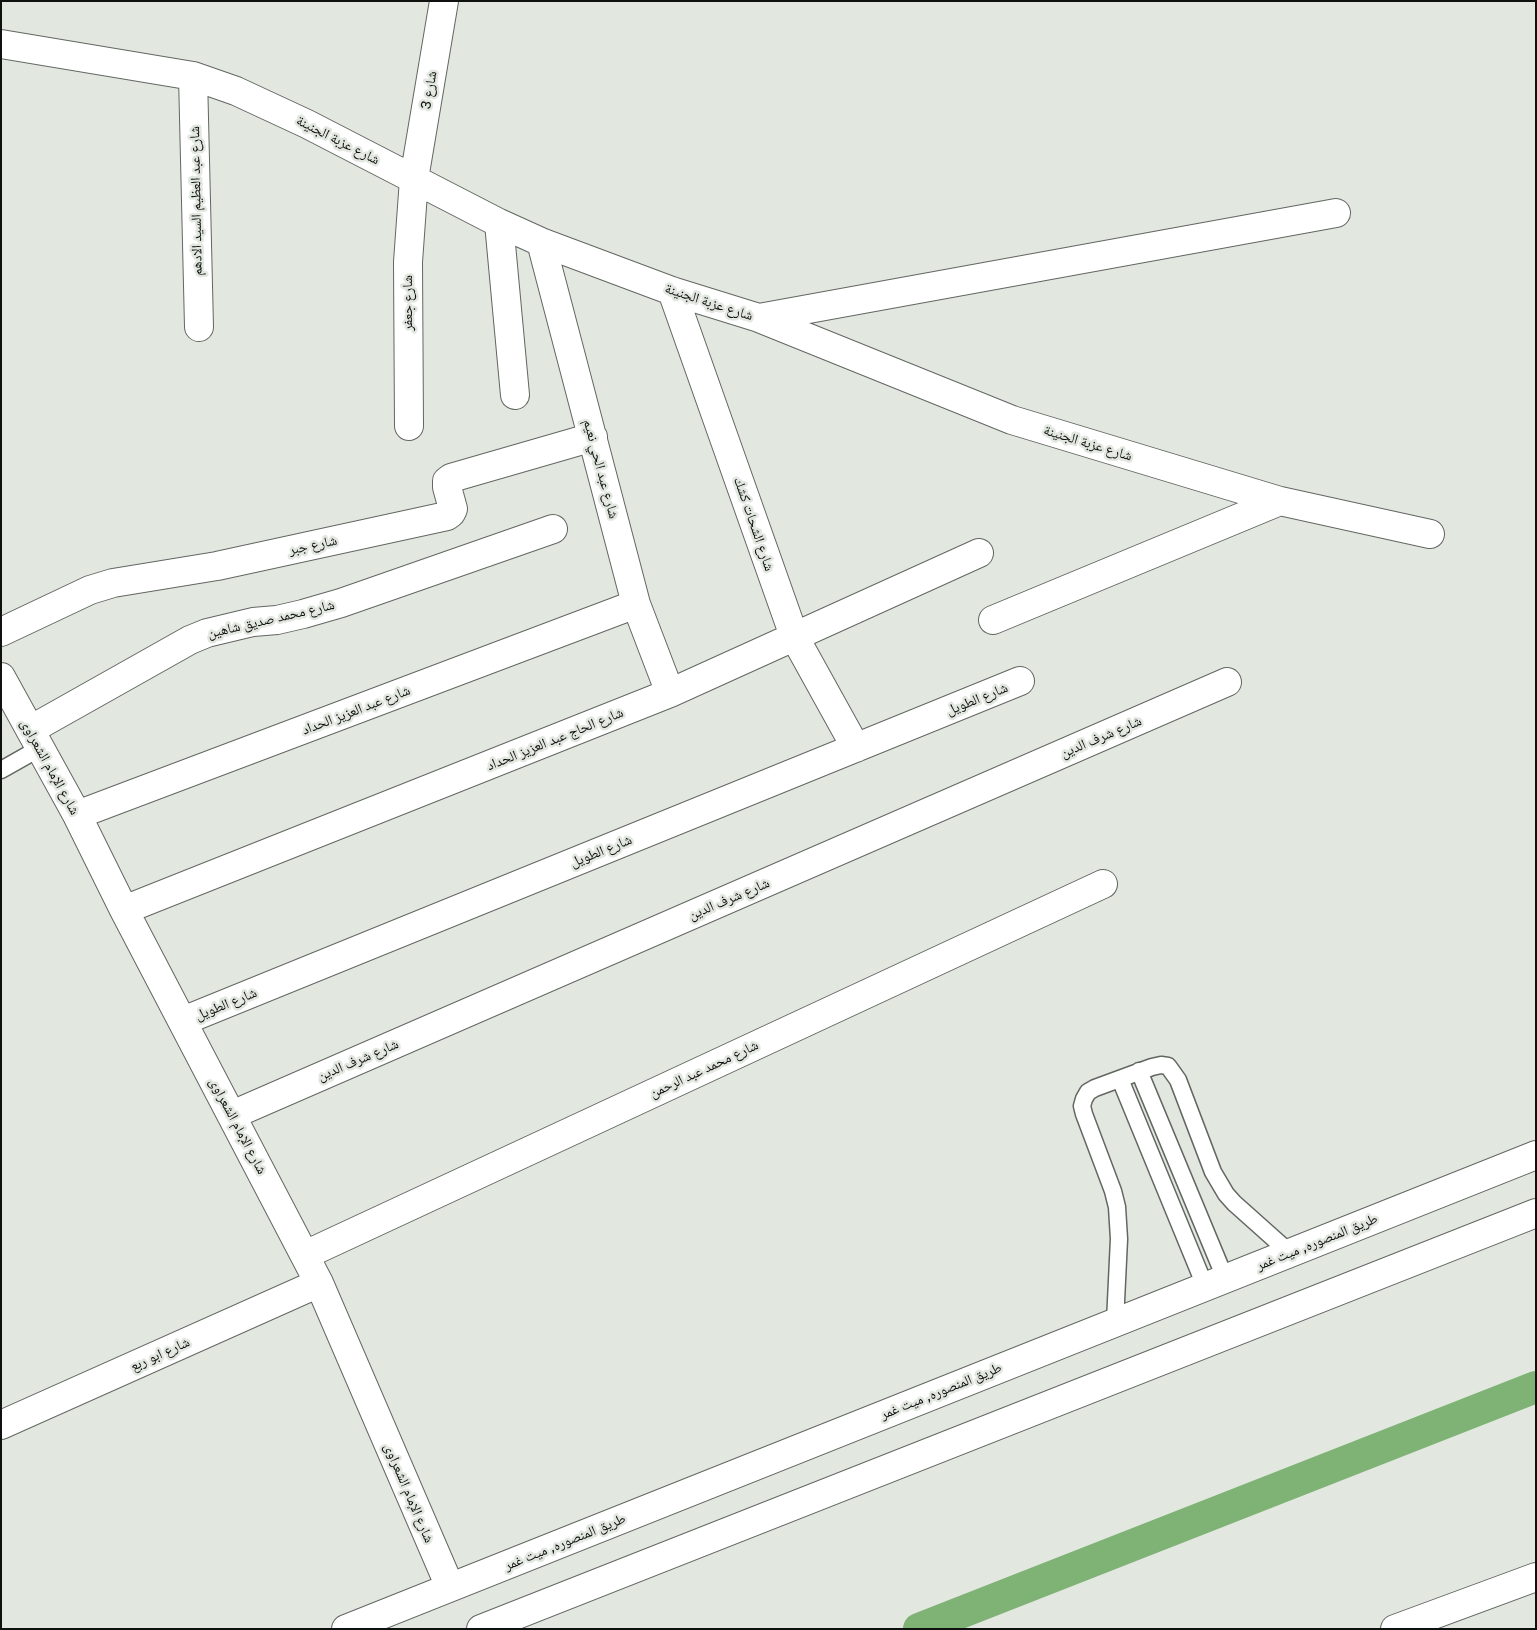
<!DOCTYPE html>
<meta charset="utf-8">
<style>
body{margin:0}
#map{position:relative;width:1537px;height:1630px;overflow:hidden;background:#e2e7e0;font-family:"Golos Text",sans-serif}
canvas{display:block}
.frame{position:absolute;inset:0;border:2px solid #0f110f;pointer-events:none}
</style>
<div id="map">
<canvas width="1537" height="1630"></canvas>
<div class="frame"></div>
</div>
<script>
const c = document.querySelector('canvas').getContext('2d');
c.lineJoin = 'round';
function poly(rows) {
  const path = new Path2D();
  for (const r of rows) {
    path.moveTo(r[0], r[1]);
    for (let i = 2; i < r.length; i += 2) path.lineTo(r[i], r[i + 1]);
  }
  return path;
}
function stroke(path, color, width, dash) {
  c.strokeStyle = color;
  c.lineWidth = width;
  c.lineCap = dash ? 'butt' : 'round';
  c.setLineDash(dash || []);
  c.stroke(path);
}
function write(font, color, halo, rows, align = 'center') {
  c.font = font + ' "Golos Text","Noto Naskh Arabic",sans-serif';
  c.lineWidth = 5;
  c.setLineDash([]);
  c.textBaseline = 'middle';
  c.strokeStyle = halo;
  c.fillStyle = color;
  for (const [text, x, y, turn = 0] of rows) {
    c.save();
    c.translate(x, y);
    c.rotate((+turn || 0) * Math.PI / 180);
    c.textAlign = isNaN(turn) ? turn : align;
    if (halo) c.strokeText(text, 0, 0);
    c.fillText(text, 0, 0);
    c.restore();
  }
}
const canal = poly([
 [919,1629,1536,1387]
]);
const service = poly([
 [1,770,40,748],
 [1139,1071,1225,1278],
 [1120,1079,1205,1286],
 [1115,1322,1119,1239,1117,1207,1113,1191,1084,1114,1082,1106,1084,1099,1088,1092,1095,1088,1152,1067,1161,1065,1168,1066,1178,1080,1213,1172,1226,1194,1234,1203,1290,1253]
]);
const minor = poly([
 [1,44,193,76,236,91,307,124,499,223,541,242,672,291,759,318,1012,420,1280,501,1430,534],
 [193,76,199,327],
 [499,223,515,395],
 [541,242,636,604,670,693],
 [672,291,794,636,856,748],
 [759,318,1336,213],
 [409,426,408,262,414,179,444,1],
 [993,620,1280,501],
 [1,632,90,590,113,583,217,566,447,516,451,513,453,509,447,487,447,481,451,478,593,437],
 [1,677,77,815,124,910,319,1283,450,1587],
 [30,730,190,640,207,633,253,622,277,620,303,614,341,603,553,529],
 [77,815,636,604],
 [124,910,670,693,979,553],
 [183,1021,1020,681],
 [232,1115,1227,682],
 [305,1255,1103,884],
 [1,1425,319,1283]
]);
const tertiary = poly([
 [1395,1629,1536,1577]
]);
const trunk = poly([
 [346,1629,1536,1155],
 [481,1629,1536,1213]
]);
const streetNames = [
 ["شارع 3",429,90,-80],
 ["شارع عزبة الجنينة",338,140,27],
 ["شارع عبد العظيم السيد الادهم",196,201,-91],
 ["شارع عزبة الجنينة",709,302,18],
 ["شارع جعفر",408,303,-90],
 ["شارع عزبة الجنينة",1088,443,17],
 ["شارع عبد الحي نعيم",601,469,75],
 ["شارع الشحات كشك",754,524,71],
 ["شارع جبر",313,545,-12],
 ["شارع محمد صديق شاهين",271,619,-13],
 ["شارع الطويل",977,699,-22],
 ["شارع عبد العزيز الحداد",356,710,-21],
 ["شارع شرف الدين",1101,737,-23],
 ["شارع الحاج عبد العزيز الحداد",555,739,-22],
 ["شارع الإمام الشعراوى",50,767,61],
 ["شارع الطويل",601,851,-22],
 ["شارع شرف الدين",729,899,-23],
 ["شارع الطويل",226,1004,-22],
 ["شارع شرف الدين",358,1060,-23],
 ["شارع محمد عبد الرحمن",704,1069,-25],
 ["شارع الإمام الشعراوى",238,1126,62],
 ["طريق المنصوره, ميت غمر",1317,1242,-22],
 ["شارع ابو ربع",160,1354,-24],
 ["طريق المنصوره, ميت غمر",941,1391,-22],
 ["شارع الإمام الشعراوى",409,1493,67],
 ["طريق المنصوره, ميت غمر",565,1542,-22]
];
stroke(canal, '#7fb275', 32);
stroke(service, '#626762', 19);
stroke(minor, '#626762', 30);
stroke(tertiary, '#626762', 30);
stroke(trunk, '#626762', 30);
stroke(service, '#fff', 16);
stroke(minor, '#fff', 28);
stroke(tertiary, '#fff', 28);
stroke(trunk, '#fff', 28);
write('14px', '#0f110f', '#e2e7e0', streetNames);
</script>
